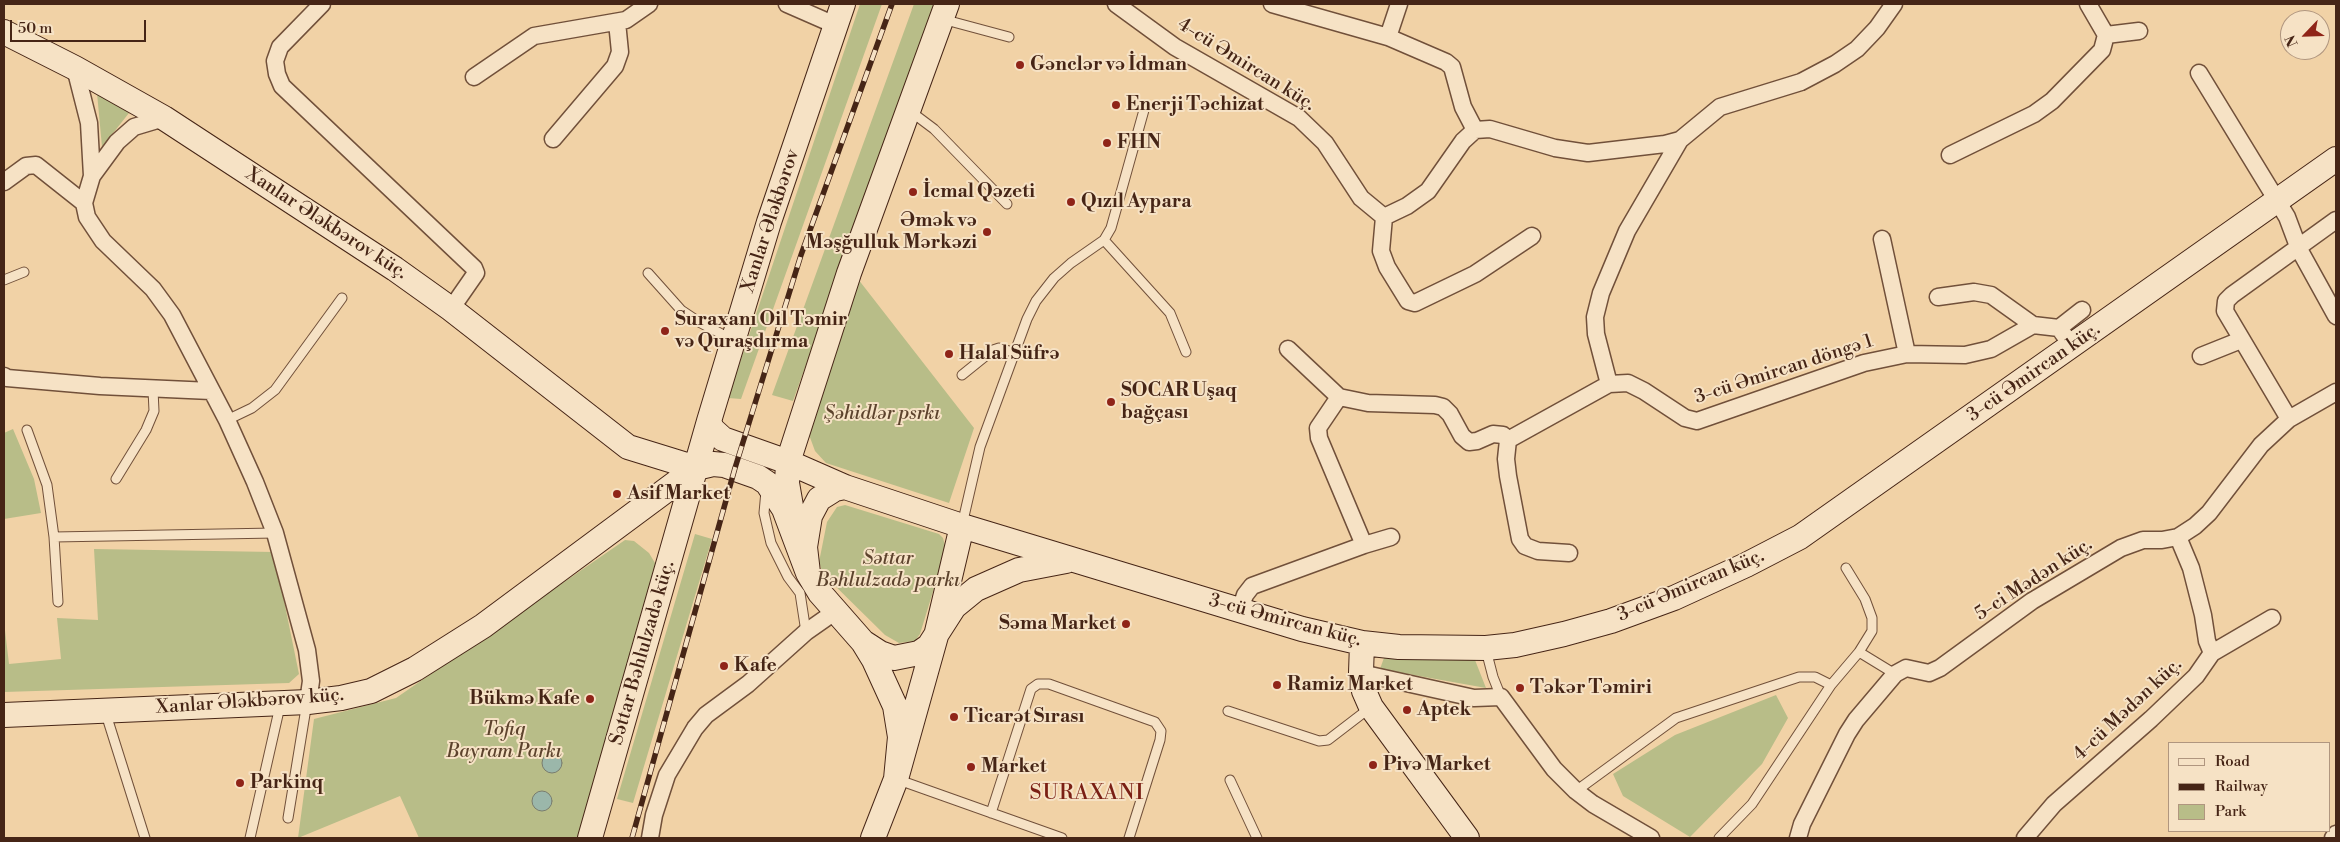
<!DOCTYPE html>
<meta charset="utf-8">
<style>
body{margin:0}
#map{position:relative;width:2340px;height:842px;overflow:hidden;background:#f1d2a6;font-family:"Libre Bodoni",serif}
canvas{display:block}
.frame{position:absolute;inset:0;border:5px solid #462516;pointer-events:none}
.legend{position:absolute;left:2168px;top:742px;width:162px;height:90px;box-sizing:border-box;background:#f6e2c5;border:1px solid #b0967f;margin:0;padding:6px 9px;list-style:none;font-size:15px;color:#462516}
.legend li{display:flex;align-items:center;gap:10px;height:25px}
.legend b{width:25px;border:1px solid #b0967f}
.north{position:absolute;left:2280px;top:10px;width:50px;height:50px;box-sizing:border-box;background:#f6e2c5;border:1px solid #b0967f;border-radius:50%;rotate:246deg;font-size:14px;font-weight:700;line-height:20px;text-align:center;color:#462516}
.north::after{content:'';display:block;margin:auto;width:18px;height:22px;background:#8f2418;clip-path:polygon(50% 0,100% 100%,50% 72%,0 100%)}
.scale{position:absolute;left:10px;top:20px;width:136px;height:22px;box-sizing:border-box;border:2px solid #462516;border-top:0;padding-left:6px;font-size:15px;line-height:18px;white-space:nowrap;color:#462516;-webkit-text-stroke:4px #f6e2c5;paint-order:stroke}
</style>
<div id="map">
<canvas width="2340" height="842"></canvas>
<div class="frame"></div>
<ul class="legend">
<li><b style="height:6px;background:#f6e2c5"></b>Road</li>
<li><b style="height:6px;background:#462516"></b>Railway</li>
<li><b style="height:14px;background:#b8bd88"></b>Park</li>
</ul>
<div class="north">N</div>
<div class="scale">50 m</div>
</div>
<script>
const c = document.querySelector('canvas').getContext('2d');
c.lineJoin = 'round';
function paint(path, color) {
  c.fillStyle = color;
  c.fill(path, 'evenodd');
}
function poly(rows) {
  const path = new Path2D();
  for (const r of rows) {
    if (r.length === 3) {
      path.moveTo(r[0] + r[2], r[1]);
      path.arc(r[0], r[1], r[2], 0, 2 * Math.PI);
      continue;
    }
    path.moveTo(r[0], r[1]);
    for (let i = 2; i < r.length; i += 2) path.lineTo(r[i], r[i + 1]);
  }
  return path;
}
function stroke(path, color, width, dash) {
  c.strokeStyle = color;
  c.lineWidth = width;
  c.lineCap = dash ? 'butt' : 'round';
  c.setLineDash(dash || []);
  c.stroke(path);
}
function write(font, color, halo, rows, align = 'center') {
  c.font = font + ' "Libre Bodoni",serif';
  c.lineWidth = 4;
  c.setLineDash([]);
  c.textBaseline = 'middle';
  c.strokeStyle = halo;
  c.fillStyle = color;
  for (const [text, x, y, turn = 0] of rows) {
    c.save();
    c.translate(x, y);
    c.rotate((+turn || 0) * Math.PI / 180);
    c.textAlign = isNaN(turn) ? turn : align;
    if (halo) c.strokeText(text, 0, 0);
    c.fillText(text, 0, 0);
    c.restore();
  }
}
const green = poly([
 [860,4,882,4,741,399,728,398],
 [914,4,935,4,793,401,772,395],
 [97,93,129,113,102,147],
 [858,279,974,428,949,503,826,463,815,451,808,432],
 [13,429,34,479,41,513,4,519,4,433],
 [845,505,939,534,943,538,946,549,920,634,915,641,899,643,885,635,823,574,819,562,827,522,837,507],
 [695,534,712,539,633,803,617,799],
 [625,540,634,541,649,553,658,568,578,838,419,838,400,796,298,838,314,719,396,698],
 [94,549,274,552,299,674,289,683,4,692,4,622,9,664,61,659,57,618,98,620],
 [1385,655,1475,660,1486,688,1380,669],
 [1776,695,1788,718,1762,764,1690,837,1623,796,1613,774,1675,735]
]);
const water = poly([
 [552,763,10],
 [542,801,10]
]);
const lane = poly([
 [942,19,1009,37],
 [910,111,934,129,1007,204],
 [1104,240,1170,313,1186,352],
 [648,273,681,310,699,322,733,340],
 [4,280,24,272],
 [962,375,993,350,999,348,1016,353],
 [227,420,252,408,275,390,342,298],
 [27,430,47,485,54,537,58,602],
 [116,479,146,430,154,411,153,390],
 [766,491,764,513,771,543,788,577,800,593,806,632],
 [962,525,980,447,1027,319,1036,301,1054,278,1071,263,1104,240,1111,228,1144,110],
 [54,537,275,533],
 [1846,568,1865,599,1872,618,1872,631,1859,652],
 [1486,650,1493,677,1501,697],
 [105,711,145,838],
 [1228,711,1319,741,1328,740,1371,707],
 [896,779,1062,838],
 [1230,780,1257,838],
 [1576,791,1676,718,1799,677,1815,677,1831,685],
 [991,813,1031,689,1038,684,1049,684,1155,722,1161,731,1160,740,1129,838],
 [288,818,307,702],
 [250,838,280,706],
 [1719,838,1752,804,1831,685,1859,652,1895,674]
]);
const street = poly([
 [322,4,280,47,275,61,277,74,282,86,474,268,476,273,451,309],
 [787,4,835,25],
 [1116,4,1175,47,1299,118,1325,143,1361,198,1384,217,1407,206,1428,191,1463,141,1475,130,1490,129,1555,148,1588,153,1665,144,1680,140,1720,107,1801,82,1835,64,1857,49,1877,28,1894,4],
 [1272,4,1388,37,1446,62,1452,67,1463,107,1475,130],
 [2106,35,2139,31],
 [1388,37,1399,4],
 [75,68,89,123,92,176,117,142,134,127,164,118],
 [2199,73,2287,217,2299,249,2336,316],
 [474,77,534,36,626,20,649,4],
 [553,139,615,66,620,52,617,22],
 [1950,155,2034,114,2052,101,2102,50,2106,35,2088,4],
 [92,176,84,203,87,217,103,241,153,289,172,315,227,420,255,482,275,533,307,650,311,681,308,702],
 [4,182,26,166,36,165,84,203],
 [1384,217,1381,251,1387,267,1408,301,1415,303,1475,274,1532,236],
 [1882,239,1907,354],
 [1938,297,1974,292,1991,295,2033,325],
 [2059,328,2082,310],
 [1288,349,1339,397],
 [2201,356,2241,340],
 [4,376,7,378,100,386,211,391],
 [1609,384,1596,334,1595,317,1601,293,1627,231,1680,140],
 [2289,419,2225,311,2226,301,2232,295,2336,220],
 [1508,440,1506,459,1508,476,1520,539,1525,546,1538,551,1569,553],
 [1364,545,1391,537],
 [1240,610,1245,595,1252,586,1364,545,1319,438,1318,428,1339,397,1368,403,1435,405,1443,407,1450,414,1462,436,1469,442,1477,441,1493,434,1503,435,1508,440,1609,384,1628,383,1644,391,1685,418,1697,421,1864,363,1907,354,1965,355,1991,349,2033,325,2059,328,2072,346],
 [2212,653,2272,618],
 [1361,673,1474,698,1501,697,1554,769,1576,791,1593,804,1651,838],
 [650,838,654,815,667,775,695,728,706,715,748,684,806,632,836,611],
 [1798,838,1802,824,1847,734,1856,720,1895,674,1906,668,1929,673,1940,668,2032,601,2121,548,2143,540,2162,540,2178,537,2195,526,2209,513,2261,445,2289,419,2336,392],
 [2025,838,2054,804,2151,719,2196,676,2212,653,2207,641,2203,615,2191,568,2178,537],
 [2333,838,2336,834]
]);
const secondary = poly([
 [4,32,75,68,164,118,395,269,451,309,628,447,696,468,713,464,724,465,758,477,767,483,784,509,808,573],
 [709,421,712,429,723,439,788,462,845,487],
 [792,512,787,483,788,462,849,273,947,4],
 [962,526,1302,629,1362,643,1399,647,1486,648,1515,645,1564,634,1611,621,1674,598,1746,565,1800,537,2336,159],
 [863,642,880,653,894,658,919,653,929,646,954,607,976,589,1019,570,1066,561],
 [1362,643,1361,673,1364,691,1371,707,1467,838],
 [4,715,308,702,341,698,371,691,415,669,483,626,696,468],
 [590,838,709,421,769,222,843,4],
 [873,838,896,779,936,636,962,526,845,487,835,489,819,499,810,516,805,547,808,573,820,593,863,642,874,660,895,706,900,737,896,779]
]);
const rail = poly([
 [632,838,735,468,801,255,892,4]
]);
const markers = [
 [1020,65,5,"#8f2418"],
 [1116,105,5,"#8f2418"],
 [1107,143,5,"#8f2418"],
 [913,192,5,"#8f2418"],
 [1071,202,5,"#8f2418"],
 [987,232,5,"#8f2418"],
 [665,331,5,"#8f2418"],
 [949,354,5,"#8f2418"],
 [1111,402,5,"#8f2418"],
 [617,494,5,"#8f2418"],
 [1126,624,5,"#8f2418"],
 [724,666,5,"#8f2418"],
 [1277,685,5,"#8f2418"],
 [1520,688,5,"#8f2418"],
 [590,699,5,"#8f2418"],
 [1407,710,5,"#8f2418"],
 [954,717,5,"#8f2418"],
 [1373,765,5,"#8f2418"],
 [971,767,5,"#8f2418"],
 [240,783,5,"#8f2418"]
];
const poiNames = [
 ["Gənclər və İdman",1030,65],
 ["Enerji Təchizat",1126,105],
 ["FHN",1117,143],
 ["İcmal Qəzeti",923,192],
 ["Qızıl Aypara",1081,202],
 ["Əmək və",977,221,"right"],
 ["Məşğulluk Mərkəzi",977,243,"right"],
 ["Suraxanı Oil Təmir",675,320],
 ["və Quraşdırma",675,342],
 ["Halal Süfrə",959,354],
 ["SOCAR Uşaq",1121,391],
 ["bağçası",1121,413],
 ["Asif Market",627,494],
 ["Səma Market",1116,624,"right"],
 ["Kafe",734,666],
 ["Ramiz Market",1287,685],
 ["Təkər Təmiri",1530,688],
 ["Bükmə Kafe",580,699,"right"],
 ["Aptek",1417,710],
 ["Ticarət Sırası",964,717],
 ["Pivə Market",1383,765],
 ["Market",981,767],
 ["Parkinq",250,783]
];
const streetNames = [
 ["4-cü Əmircan küç.",1246,65,32],
 ["Xanlar Ələkbərov",771,221,-72],
 ["Xanlar Ələkbərov küç.",326,224,33],
 ["3-cü Əmircan döngə 1",1784,370,-18],
 ["3-cü Əmircan küç.",2034,373,-35],
 ["5-ci Mədən küç.",2034,580,-33],
 ["3-cü Əmircan küç.",1691,586,-23],
 ["3-cü Əmircan küç.",1285,621,15],
 ["Səttar Bəhlulzadə küç.",643,653,-74],
 ["Xanlar Ələkbərov küç.",250,702,-4],
 ["4-cü Mədən küç.",2128,710,-43]
];
const parkNames = [
 ["Şəhidlər psrkı",882,414],
 ["Səttar",888,559],
 ["Bəhlulzadə parkı",888,581],
 ["Tofiq",504,730],
 ["Bayram Parkı",504,752]
];
const quarterNames = [
 ["SURAXANI",1087,794]
];
paint(green, '#b8bd88');
paint(water, '#9bb7aa');
stroke(water, '#797d6f', 1);
stroke(lane, '#71503a', 11);
stroke(street, '#71503a', 19);
stroke(secondary, '#462516', 26);
stroke(lane, '#f6e2c5', 9);
stroke(street, '#f6e2c5', 16);
stroke(secondary, '#f6e2c5', 24);
stroke(rail, '#462516', 5.5);
stroke(rail, '#f6e2c5', 4, [11]);
for (const [x, y, r, color] of markers) {
  const dot = new Path2D();
  dot.arc(x, y, r, 0, 2 * Math.PI);
  c.fillStyle = color;
  c.fill(dot);
  stroke(dot, '#f6e2c5', 2);
}
write('bold 19px', '#462516', '#f6e2c5', poiNames, 'left');
write('19px', '#462516', '#f6e2c5', streetNames);
write('italic 19px', '#5d432d', '#f6e2c5', parkNames);
c.letterSpacing = '1px';
write('21px', '#7a1f14', '#f6e2c5', quarterNames);
c.letterSpacing = '0px';
</script>
